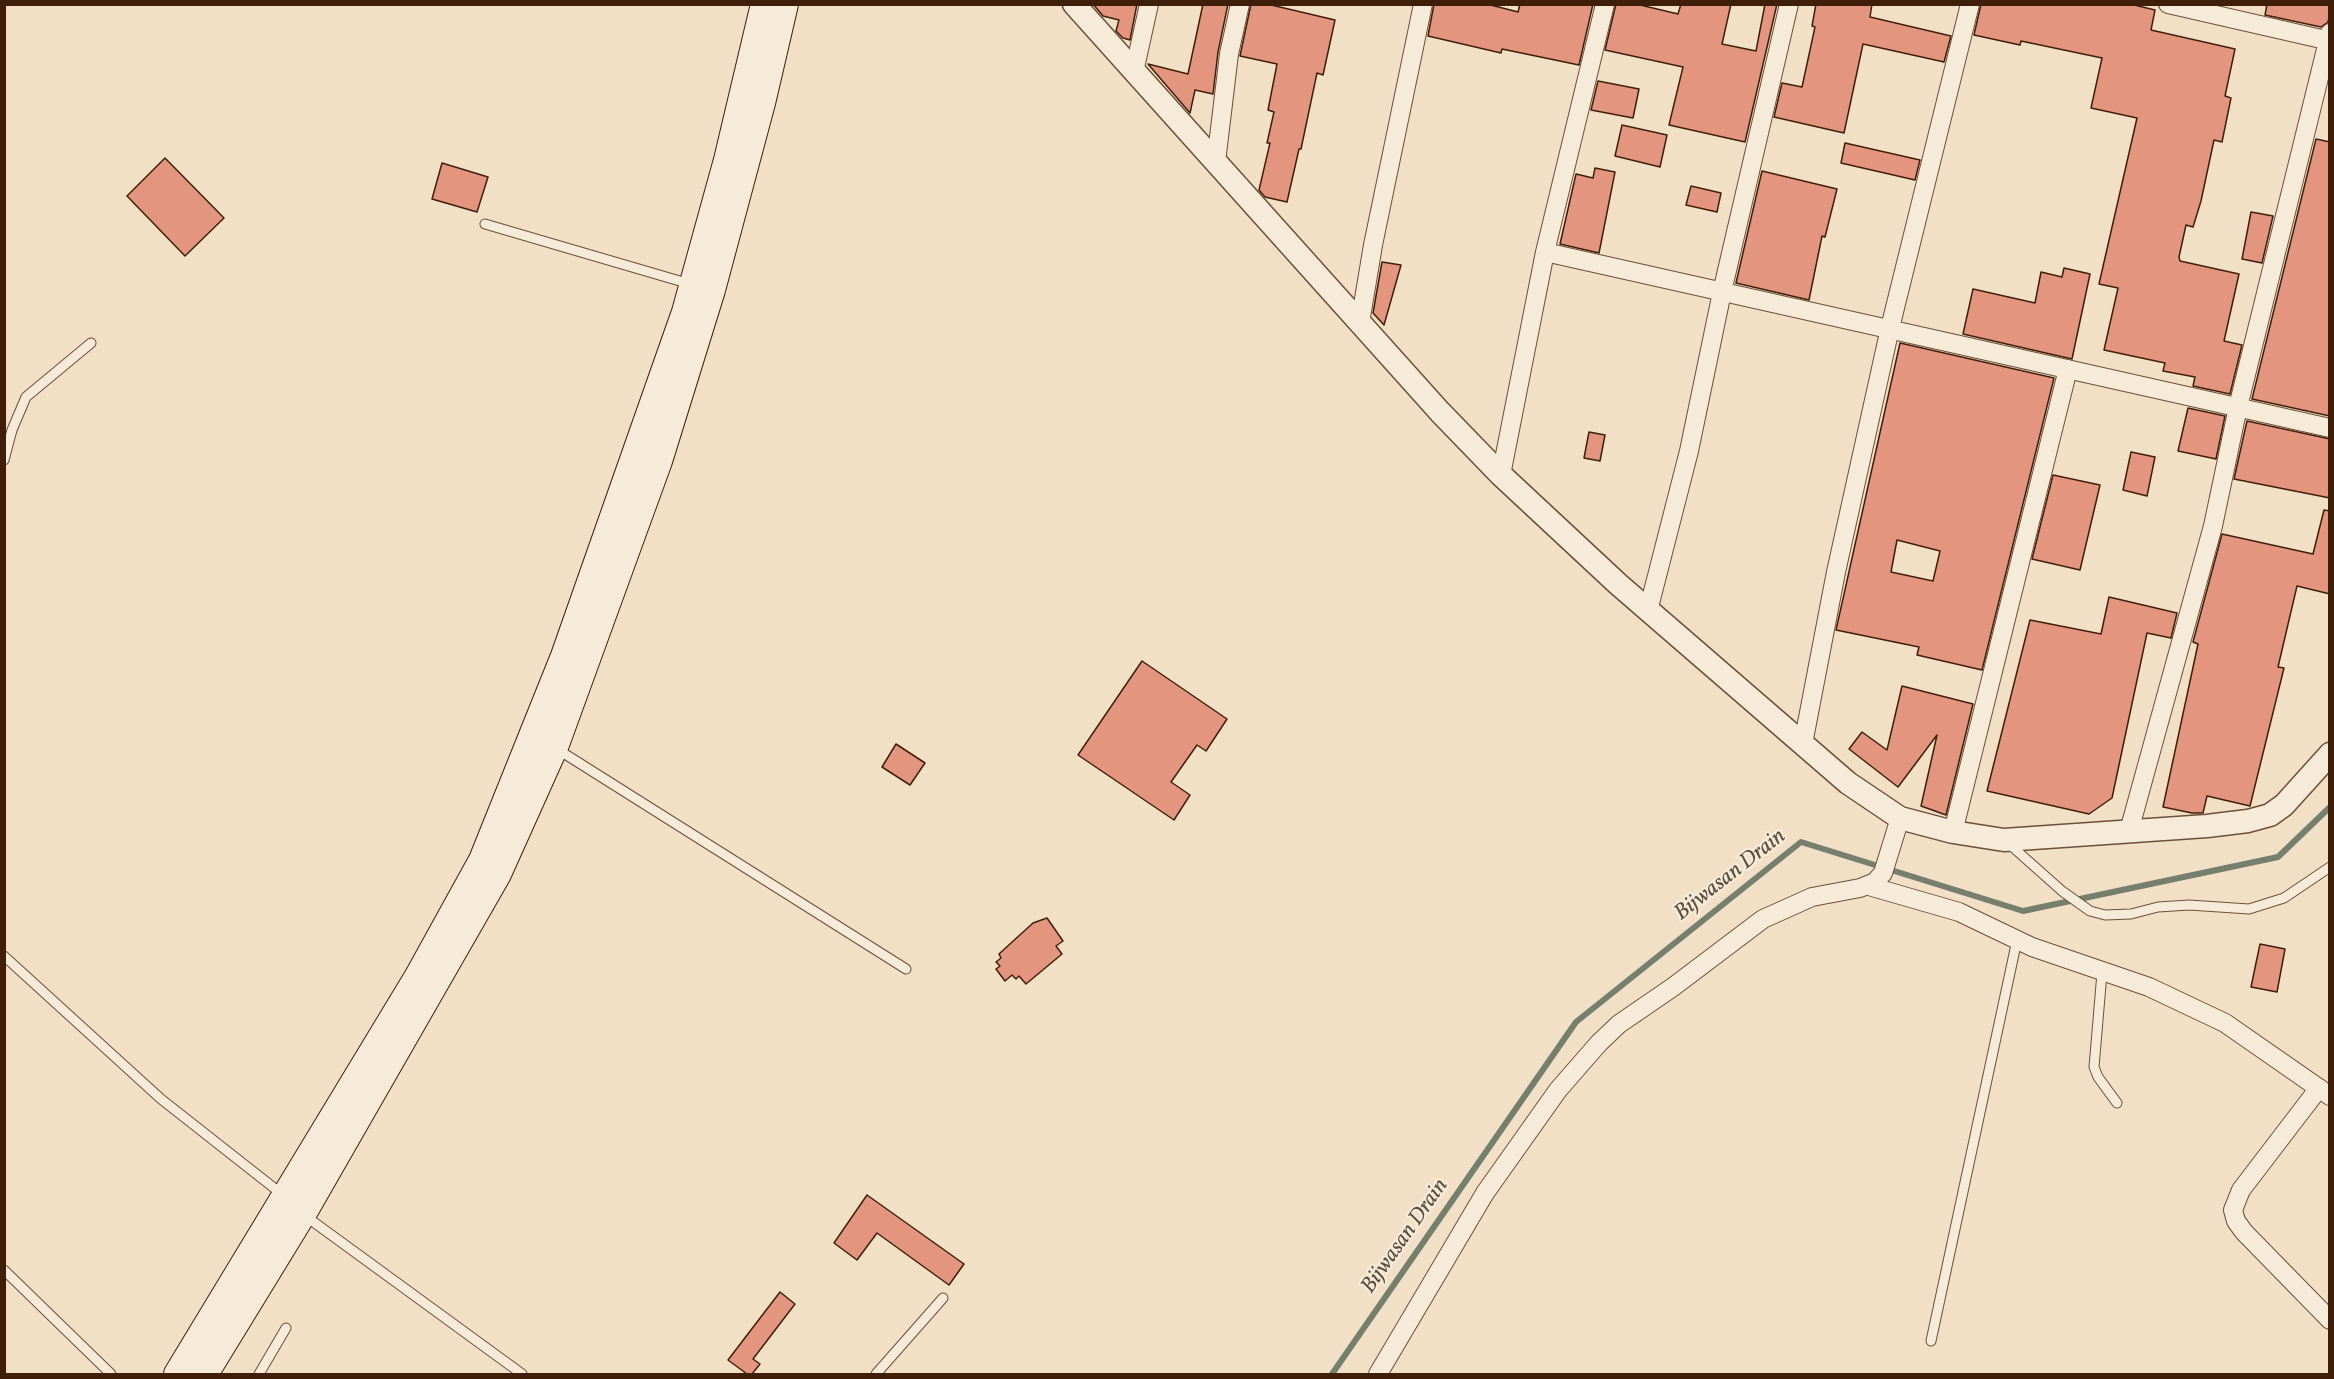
<!DOCTYPE html>
<style>
body{margin:0}
#map{position:relative;width:2334px;height:1379px;overflow:hidden;background:#f1e0c5;font-family:Vollkorn,serif}
canvas{display:block}
.frame{position:absolute;inset:0;border:6px solid #3f1f09;pointer-events:none}
</style>
<div id="map">
<canvas width="2334" height="1379"></canvas>
<div class="frame"></div>
</div>
<script>
const c = document.querySelector('canvas').getContext('2d');
c.lineJoin = 'round';
function poly(rows) {
  const path = new Path2D();
  for (const r of rows) {
    path.moveTo(r[0], r[1]);
    for (let i = 2; i < r.length; i += 2) path.lineTo(r[i], r[i + 1]);
  }
  return path;
}
function stroke(path, color, width, dash) {
  c.strokeStyle = color;
  c.lineWidth = width;
  c.lineCap = dash ? 'butt' : 'round';
  c.setLineDash(dash || []);
  c.stroke(path);
}
function paint(path, color) {
  c.fillStyle = color;
  c.fill(path, 'evenodd');
}
function write(font, color, halo, rows, align = 'center') {
  c.font = font + ' Vollkorn,serif';
  c.lineWidth = 4.5;
  c.setLineDash([]);
  c.textBaseline = 'middle';
  c.strokeStyle = halo;
  c.fillStyle = color;
  for (const [text, x, y, turn = 0] of rows) {
    c.save();
    c.translate(x, y);
    c.rotate((+turn || 0) * Math.PI / 180);
    c.textAlign = isNaN(turn) ? turn : align;
    if (halo) c.strokeText(text, 0, 0);
    c.fillText(text, 0, 0);
    c.restore();
  }
}
const stream = poly([
 [1332,1374,1576,1022,1801,842,2023,911,2278,857,2330,807]
]);
const building = poly([
 [1093,4,1137,4,1130,40,1123,38,1116,31,1119,20,1103,16,1093,4],
 [1203,4,1228,4,1218,52,1213,94,1195,90,1190,113,1148,64,1188,74,1203,4],
 [1251,4,1267,4,1335,20,1323,75,1317,73,1301,149,1299,149,1287,202,1265,197,1259,190,1270,143,1267,143,1274,112,1268,110,1277,64,1240,56,1251,4],
 [1434,4,1487,4,1518,12,1520,4,1593,4,1579,65,1502,49,1501,53,1428,36,1434,4],
 [1616,4,1636,4,1678,14,1681,4,1731,4,1722,44,1756,51,1765,4,1777,4,1745,142,1669,125,1683,67,1605,50,1616,4],
 [1816,4,1872,4,1870,17,1951,36,1944,62,1863,44,1844,133,1774,117,1782,83,1802,87,1815,27,1812,26,1816,4],
 [1981,4,2130,4,2155,10,2151,30,2235,49,2225,96,2231,98,2222,142,2214,140,2201,201,2193,227,2186,225,2179,257,2180,261,2239,274,2224,341,2242,345,2230,394,2193,386,2195,377,2163,371,2165,363,2104,350,2118,288,2099,284,2137,118,2091,108,2102,58,2021,41,2020,45,1974,35,1981,4],
 [2267,4,2330,4,2330,13,2328,22,2321,27,2265,15,2267,4],
 [1598,81,1639,89,1633,118,1591,110,1598,81],
 [1622,125,1667,135,1660,167,1615,156,1622,125],
 [2316,139,2330,142,2330,416,2252,399,2316,139],
 [1845,143,1920,160,1915,180,1841,163,1845,143],
 [165,158,224,218,185,256,127,196,165,158],
 [442,163,488,177,477,212,432,199,442,163],
 [1595,168,1615,172,1599,253,1560,244,1576,174,1593,178,1595,168],
 [1762,171,1837,189,1825,237,1822,236,1809,300,1736,283,1762,171],
 [1691,186,1721,193,1717,212,1686,205,1691,186],
 [2251,212,2273,216,2262,263,2242,259,2251,212],
 [1382,262,1401,265,1384,325,1373,313,1382,262],
 [2064,268,2090,274,2072,359,1963,334,1973,289,2035,303,2041,272,2062,277,2064,268],
 [1900,343,2054,378,1982,670,1917,655,1919,647,1836,630,1900,343],
 [1897,540,1940,551,1933,581,1891,572,1897,540],
 [2188,408,2225,416,2216,459,2178,451,2188,408],
 [2247,421,2330,439,2330,498,2234,479,2247,421],
 [1589,432,1605,435,1600,461,1584,458,1589,432],
 [2131,452,2155,457,2147,496,2123,490,2131,452],
 [2053,475,2100,485,2080,570,2032,559,2053,475],
 [2324,510,2330,511,2330,594,2297,586,2278,667,2284,668,2250,806,2207,796,2203,813,2192,813,2163,807,2198,644,2193,642,2222,534,2313,554,2324,510],
 [2109,597,2177,613,2171,638,2147,633,2112,798,2089,814,1987,791,2030,620,2101,634,2109,597],
 [1142,661,1227,719,1206,751,1197,745,1171,782,1190,795,1174,820,1078,755,1142,661],
 [1902,686,1973,704,1946,815,1921,806,1937,735,1898,787,1849,749,1862,732,1887,750,1902,686],
 [896,744,925,763,910,785,882,767,896,744],
 [1047,918,1063,941,1056,946,1062,954,1026,984,1019,976,1016,979,1012,975,1005,981,996,969,1000,966,996,962,1001,958,999,954,1033,923,1047,918],
 [2260,944,2285,949,2277,992,2251,987,2260,944],
 [867,1195,964,1264,949,1285,877,1233,857,1260,834,1243,867,1195],
 [780,1292,795,1304,753,1359,760,1364,752,1374,747,1374,728,1360,780,1292]
]);
const service = poly([
 [485,224,690,284],
 [4,460,12,430,26,397,91,343],
 [557,749,906,969],
 [2007,842,2062,891,2090,911,2105,915,2131,914,2158,907,2189,905,2249,909,2284,898,2330,867],
 [4,956,161,1099,283,1195],
 [2102,973,2094,1067,2098,1077,2117,1103],
 [304,1215,522,1374],
 [4,1270,111,1374],
 [1931,1341,2017,940],
 [259,1374,286,1328],
 [876,1374,943,1298]
]);
const minor = poly([
 [2168,4,2330,41],
 [1134,72,1149,4],
 [1216,162,1229,54,1240,4],
 [1545,252,2330,428],
 [1360,323,1373,245,1423,4],
 [1501,475,1545,252,1605,4],
 [1648,611,1689,451,1722,292,1789,4],
 [1803,744,1836,572,1890,328,1970,4],
 [2129,831,2213,526,2238,407,2330,33],
 [1953,832,2068,369],
 [1869,886,1959,912,2032,947,2149,987,2225,1023,2330,1096],
 [2319,1088,2241,1190,2233,1210,2236,1221,2244,1232,2330,1320],
 [1378,1374,1485,1193,1558,1090,1599,1043,1619,1024,1673,987,1763,919,1812,897,1860,888,1875,882,1883,873,1900,818]
]);
const tertiary = poly([
 [1074,4,1440,412,1501,475,1618,584,1848,783,1900,818,1953,832,2004,840,2207,826,2248,821,2270,815,2284,805,2330,754]
]);
const secondary = poly([
 [177,1374,418,976,482,860,564,656,685,312,727,160,764,4],
 [205,1374,303,1214,498,874,555,747,659,461,712,290,762,103,785,4]
]);
const waterNames = [
 ["Bijwasan Drain",1731,876,-38],
 ["Bijwasan Drain",1406,1237,-55]
];
stroke(stream, '#767e6e', 6);
paint(building, '#e39580');
stroke(building, '#3f1f09', 1.5);
stroke(service, '#6c4f38', 11);
stroke(minor, '#6c4f38', 20);
stroke(tertiary, '#6c4f38', 25);
stroke(secondary, '#3f1f09', 28);
stroke(service, '#f6ebd9', 9);
stroke(minor, '#f6ebd9', 18);
stroke(tertiary, '#f6ebd9', 22);
stroke(secondary, '#f6ebd9', 26);
write('italic 22px', '#5b4e3c', '#f6ebd9', waterNames);
</script>
